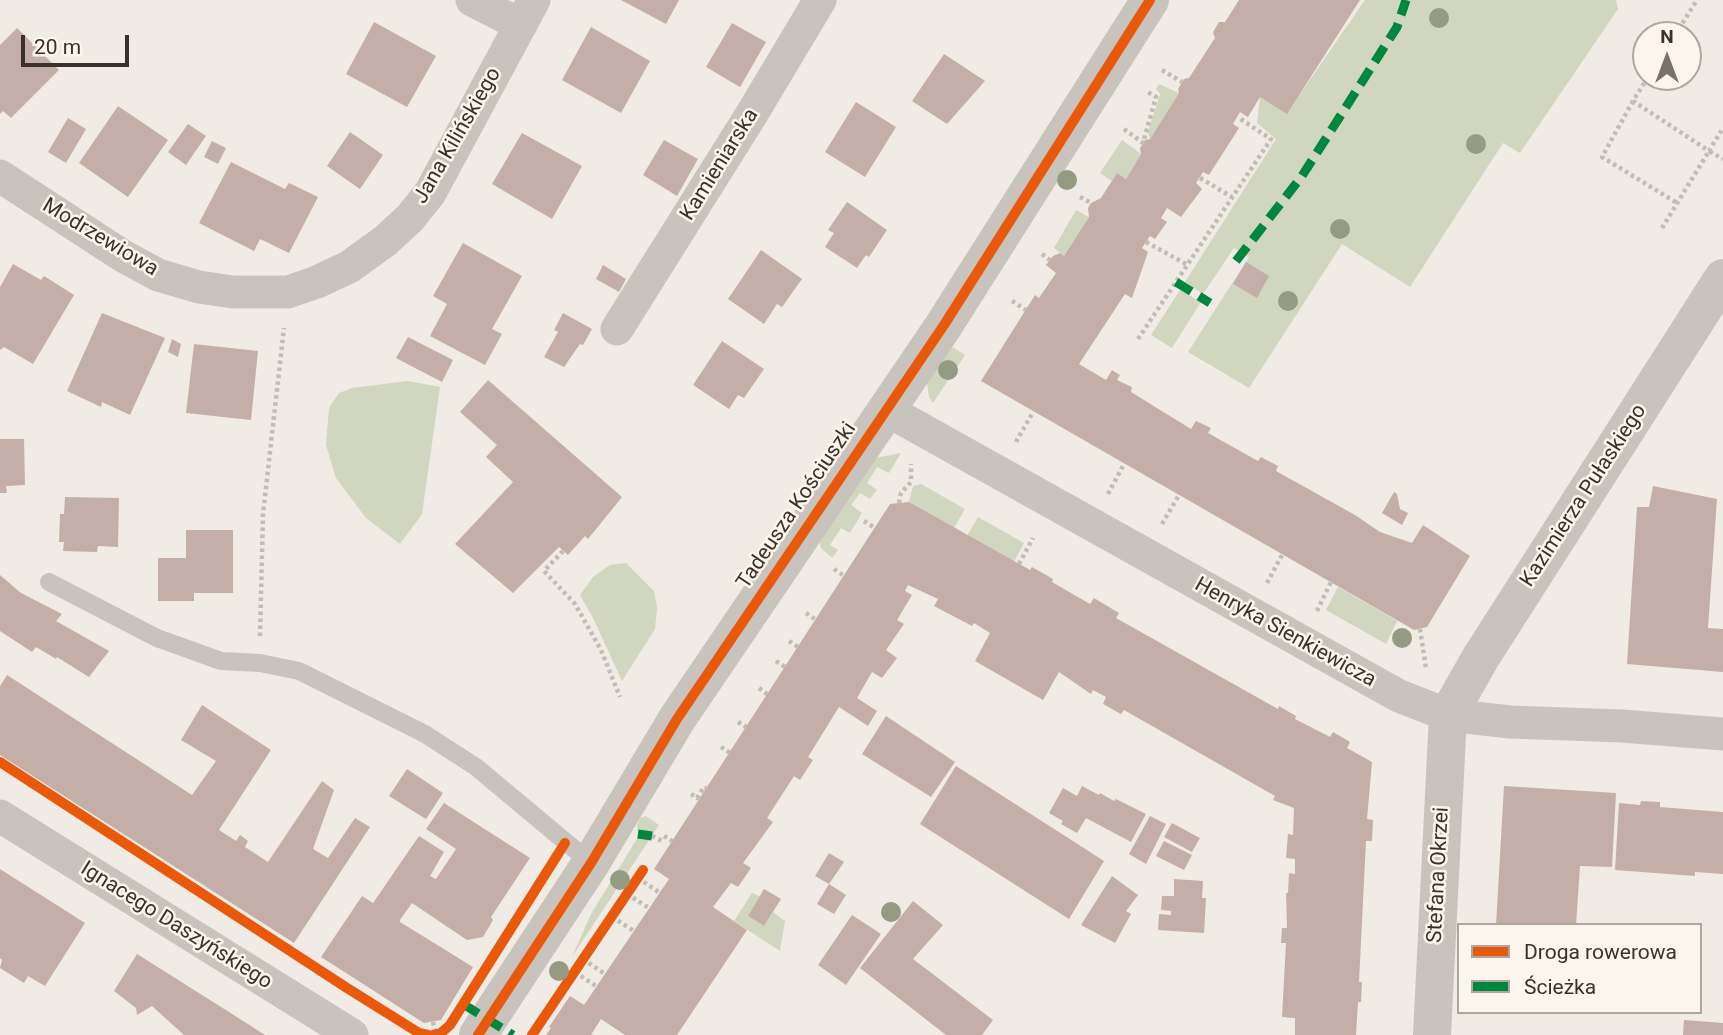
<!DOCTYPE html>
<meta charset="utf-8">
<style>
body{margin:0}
#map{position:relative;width:1723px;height:1035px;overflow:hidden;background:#f0ebe5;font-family:Roboto,sans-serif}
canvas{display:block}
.legend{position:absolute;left:1457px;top:923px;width:245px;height:91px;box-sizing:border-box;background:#fbf5ee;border:2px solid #aea6a0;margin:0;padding:9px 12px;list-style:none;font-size:21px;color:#3b302b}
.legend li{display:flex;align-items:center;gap:14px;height:35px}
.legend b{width:35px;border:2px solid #aea6a0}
.north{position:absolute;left:1632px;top:21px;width:70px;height:70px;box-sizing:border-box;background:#fbf5ee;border:2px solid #aea6a0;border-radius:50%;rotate:0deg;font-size:19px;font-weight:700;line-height:28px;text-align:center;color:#3b302b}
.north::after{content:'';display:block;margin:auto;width:24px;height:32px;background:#7a716c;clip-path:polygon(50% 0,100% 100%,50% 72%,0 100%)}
.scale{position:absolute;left:21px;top:35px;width:108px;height:32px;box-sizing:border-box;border:4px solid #3b302b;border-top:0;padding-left:9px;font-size:21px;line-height:24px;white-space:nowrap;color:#3b302b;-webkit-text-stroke:5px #fbf5ee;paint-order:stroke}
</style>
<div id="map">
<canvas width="1723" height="1035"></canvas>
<ul class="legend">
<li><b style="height:9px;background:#e8590c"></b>Droga rowerowa</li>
<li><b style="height:9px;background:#00873e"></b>Ścieżka</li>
</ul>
<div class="north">N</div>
<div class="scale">20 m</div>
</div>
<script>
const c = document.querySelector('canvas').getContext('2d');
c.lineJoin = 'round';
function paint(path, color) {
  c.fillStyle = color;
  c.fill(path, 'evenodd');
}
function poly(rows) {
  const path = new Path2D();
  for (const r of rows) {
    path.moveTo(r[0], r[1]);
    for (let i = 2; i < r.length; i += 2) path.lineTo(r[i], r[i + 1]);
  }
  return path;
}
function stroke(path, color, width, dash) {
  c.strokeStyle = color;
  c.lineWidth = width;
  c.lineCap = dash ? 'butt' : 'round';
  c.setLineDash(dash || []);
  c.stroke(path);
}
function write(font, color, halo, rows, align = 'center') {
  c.font = font + ' Roboto,sans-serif';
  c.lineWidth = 5;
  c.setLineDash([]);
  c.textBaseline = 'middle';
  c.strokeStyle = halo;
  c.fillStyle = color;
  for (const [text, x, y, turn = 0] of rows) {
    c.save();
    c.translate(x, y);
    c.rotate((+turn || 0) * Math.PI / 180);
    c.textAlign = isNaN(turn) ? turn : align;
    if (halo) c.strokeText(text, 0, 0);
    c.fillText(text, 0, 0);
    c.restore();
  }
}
const green = poly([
 [1365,0,1616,0,1618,9,1520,153,1503,143,1410,287,1342,244,1249,388,1188,352,1249,257,1234,248,1203,294,1185,282,1276,139,1257,123,1260,97,1287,113],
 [1159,84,1179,93,1150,139,1148,132,1160,94,1156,89],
 [1122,140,1141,154,1126,179,1117,173,1112,181,1100,173],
 [1076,210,1089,217,1064,256,1054,248],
 [1180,290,1201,302,1172,348,1151,335],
 [951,346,965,355,933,403,929,397,927,383],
 [408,381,440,387,422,514,400,544,366,518,336,478,326,445,329,408,339,393,352,388],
 [901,453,889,473,877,467,867,483,877,490,870,499,860,493,851,505,862,513,850,533,841,528,830,545,838,550,832,558,821,548,819,539,875,458],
 [921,484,965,509,954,528,909,502,913,486],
 [978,517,1024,543,1014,562,967,536],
 [626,563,654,591,657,608,655,629,622,681,594,620,580,595,593,577,610,565],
 [1338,587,1397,621,1386,644,1326,610],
 [646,816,659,825,572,957,591,914,638,837,637,825,640,818],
 [752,893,760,896,748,916,764,926,773,912,785,921,780,951,734,921]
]);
const building = poly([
 [621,0,679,0,666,24],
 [1239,0,1360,0,1287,114,1260,97,1248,117,1240,112,1233,124,1239,128,1209,175,1203,172,1196,183,1202,189,1181,217,1167,208,1161,218,1167,222,1155,239,1150,236,1142,248,1148,252,1132,298,1125,294,1079,364,1106,380,1112,370,1120,375,1117,380,1132,387,1131,392,1191,429,1196,421,1211,428,1208,433,1258,461,1261,457,1278,466,1276,471,1355,515,1380,532,1412,543,1423,525,1470,556,1427,627,1414,630,981,381,1035,295,1039,298,1056,273,1046,265,1053,256,1060,253,1064,256,1089,217,1088,208,1091,203,1101,198,1117,173,1126,179,1141,154,1140,148,1145,140,1150,139,1179,93,1178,89,1184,79,1189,78,1215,38,1213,32,1219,22,1225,22],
 [374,22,436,56,407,107,346,74],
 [732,23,766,42,740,87,706,67],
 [591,27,650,61,621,113,562,80],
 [17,28,59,70,11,118,3,111,0,114,0,45],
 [944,54,985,81,947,124,912,101],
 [856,102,896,127,865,177,825,152],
 [118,106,168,140,128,197,79,163],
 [68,118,86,129,66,163,48,152],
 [188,124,206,136,186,165,168,152],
 [350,132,383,155,360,189,327,166],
 [522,133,582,166,552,219,492,184],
 [664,140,698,159,677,196,643,175],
 [212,141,226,148,218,164,204,157],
 [231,162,285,189,289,183,318,197,289,253,260,239,254,251,199,223],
 [847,202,887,230,869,257,866,255,857,268,825,247,834,233,828,230],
 [463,243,522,276,492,329,502,334,485,365,430,336,447,304,433,296],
 [761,250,802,279,782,307,777,304,764,324,728,299],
 [1246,262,1269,276,1257,298,1233,284],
 [13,264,41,280,44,276,74,295,33,364,4,347,0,350,0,287],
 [603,265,626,279,619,292,596,279],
 [102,313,165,338,130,415,102,402,101,407,67,391],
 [563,313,592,329,583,345,580,344,564,367,544,357,558,332,554,330],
 [408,337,453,360,442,382,396,358],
 [172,339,181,344,178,357,168,352],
 [722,341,764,369,744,398,738,395,729,409,693,385],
 [194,344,258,351,251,420,186,413],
 [488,380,622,497,588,539,585,536,568,555,559,547,513,593,455,544,513,482,486,457,497,445,460,412],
 [0,439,24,439,25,485,6,486,7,493,0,493],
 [1653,486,1717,499,1708,628,1723,629,1723,672,1627,664,1637,507,1649,507],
 [1394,492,1397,494,1400,509,1408,513,1402,525,1382,513],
 [65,497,119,498,118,547,98,546,97,552,63,551,64,542,59,542,60,514,64,514],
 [909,502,1030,570,1032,567,1053,579,1052,582,1090,604,1094,598,1119,613,1116,618,1278,709,1279,706,1296,716,1295,719,1330,737,1333,732,1350,742,1347,748,1372,762,1367,819,1373,820,1372,841,1366,841,1359,982,1362,982,1361,1002,1358,1002,1356,1035,1295,1035,1295,1018,1282,1017,1286,943,1281,943,1282,928,1287,928,1286,893,1288,893,1289,873,1295,874,1295,859,1286,858,1288,834,1293,835,1294,808,1273,800,1275,796,1124,710,1121,714,1103,704,1106,697,1093,690,1091,694,1059,672,1043,700,975,661,990,633,974,623,972,626,934,606,938,599,908,585,905,591,912,595,897,620,904,624,886,650,897,658,882,678,872,672,857,698,877,711,868,726,839,707,808,757,813,760,800,780,794,776,767,818,773,822,743,863,751,868,738,887,731,883,713,907,747,930,677,1035,625,1035,601,1019,591,1035,546,1035,551,1028,549,1027,570,996,584,1005,669,879,654,869,890,504],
 [186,530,233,530,233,593,194,593,194,601,158,601,158,558,186,558],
 [0,575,21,593,62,614,56,621,109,651,89,677,57,657,56,659,36,647,32,652,0,631],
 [7,675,192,795,216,761,181,740,202,705,271,750,219,830,236,841,240,835,248,841,245,847,268,862,322,781,334,790,313,849,328,858,355,818,370,827,294,943,0,755,0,686],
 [886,716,955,762,931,797,862,754],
 [956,766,1104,861,1069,919,920,824],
 [407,769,443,793,426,819,389,796],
 [1082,786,1099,795,1100,793,1114,801,1116,799,1146,814,1131,842,1086,818,1077,833,1061,824,1063,821,1049,813,1063,788,1077,796],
 [1504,786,1616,793,1612,867,1580,866,1576,925,1496,925],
 [1641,801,1660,802,1660,807,1723,812,1723,874,1695,872,1695,876,1615,870,1619,803,1640,805],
 [444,803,530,858,491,917,493,920,483,937,467,940,412,903,400,920,400,922,473,967,441,1020,424,1023,321,957,362,896,373,903,419,836,444,852,430,876,436,879,456,849,426,829],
 [1150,816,1166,824,1146,864,1129,854],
 [1172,823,1200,838,1192,852,1164,837],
 [1164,841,1192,855,1184,870,1156,856],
 [829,853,844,862,829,884,815,876],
 [0,869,85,923,45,986,28,976,24,983,0,968,2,960,0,958],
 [1112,876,1138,895,1126,911,1131,914,1115,943,1081,925],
 [1174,879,1203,881,1202,898,1206,898,1204,933,1158,930,1159,914,1171,915,1171,911,1161,910,1162,896,1174,896],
 [829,884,846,895,834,914,817,904],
 [764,889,781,899,764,926,748,916],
 [913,901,943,925,913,959,993,1020,982,1035,946,1035,860,968],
 [852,915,881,934,846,985,818,965],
 [137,954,229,1012,265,1035,184,1035,152,1006,137,1015,136,1008,114,991],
 [1684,1020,1723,1023,1723,1035,1683,1035]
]);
const path = poly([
 [1675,35,1697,0],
 [1162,70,1182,82],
 [1648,77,1633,101,1709,151,1723,128],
 [1633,101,1602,157,1677,203],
 [1124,129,1143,143,1156,97,1148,92],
 [1200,178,1232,197],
 [1080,197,1091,203],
 [1662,228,1709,151,1723,159],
 [1146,242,1188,265],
 [1042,254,1050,260],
 [1012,301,1026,310],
 [1138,339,1271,139,1239,118],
 [1016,442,1033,412],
 [1108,494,1124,464],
 [899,503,901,493,911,482,911,464],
 [864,521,875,528],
 [1162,524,1179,495],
 [563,551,544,571,575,604,601,650,620,697],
 [1019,564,1033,538],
 [834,569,844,576],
 [1267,583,1282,555],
 [1317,611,1331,582],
 [806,613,816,620],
 [1420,629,1426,668],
 [260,636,263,514,284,328],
 [789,641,798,647],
 [776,661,785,667],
 [759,688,767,694],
 [738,722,746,727],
 [721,747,730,753],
 [691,794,697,798,704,787,706,788],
 [652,836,662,841],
 [664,836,672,841],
 [638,878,660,893],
 [627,894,649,908],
 [612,917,634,931],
 [583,959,605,974],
 [575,972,596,986],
 [433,1022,436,1034]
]);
const service = poly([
 [49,582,157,638,221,661,260,663,299,671,425,734,476,767,591,863]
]);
const minor = poly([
 [472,0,521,25],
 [0,176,123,256,158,275,199,287,233,292,288,292,317,282,349,267,385,241,410,218,430,193,534,0],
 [617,329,753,112,820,0],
 [885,409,1399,696,1448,715,1510,722,1622,726,1723,734],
 [0,816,352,1035]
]);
const tertiary = poly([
 [478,1035,591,863,677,719,944,325,1150,0],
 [1432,1035,1448,715,1481,657,1723,278]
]);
const quiet = poly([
 [1236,261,1302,176,1397,27,1406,0],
 [1176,282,1210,303],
 [638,834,652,836],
 [463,1004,513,1035]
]);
const cycleway = poly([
 [0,762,347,988,419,1033,428,1035],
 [433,1035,441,1033,450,1025,565,843],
 [478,1035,591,863,677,719,944,325,1150,0],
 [532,1035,643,870]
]);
const trees = [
 [1439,18],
 [1476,144],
 [1067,180],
 [1340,229],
 [1288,301],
 [948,370],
 [1402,638],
 [620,880],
 [891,912],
 [559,971]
];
const streetNames = [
 ["Jana Kilińskiego",458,136,-60],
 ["Kamieniarska",720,165,-58],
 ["Modrzewiowa",100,238,31],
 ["Kazimierza Pułaskiego",1584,496,-57],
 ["Tadeusza Kościuszki",797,506,-56],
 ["Henryka Sienkiewicza",1285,633,29],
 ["Stefana Okrzei",1439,875,-87],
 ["Ignacego Daszyńskiego",176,926,32]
];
paint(green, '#d1d6bf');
paint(building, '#c3afa7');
stroke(path, '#c2bbb6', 4.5, [3.5, 3.5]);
stroke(service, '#c9c3be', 18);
stroke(minor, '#c9c3be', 33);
stroke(tertiary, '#c9c3be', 38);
stroke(quiet, '#00873e', 9, [18, 9]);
stroke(cycleway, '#e8590c', 10);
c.fillStyle = '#959b80';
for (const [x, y] of trees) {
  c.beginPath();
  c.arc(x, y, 10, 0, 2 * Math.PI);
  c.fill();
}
write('21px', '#3b302b', '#fbf5ee', streetNames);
</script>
